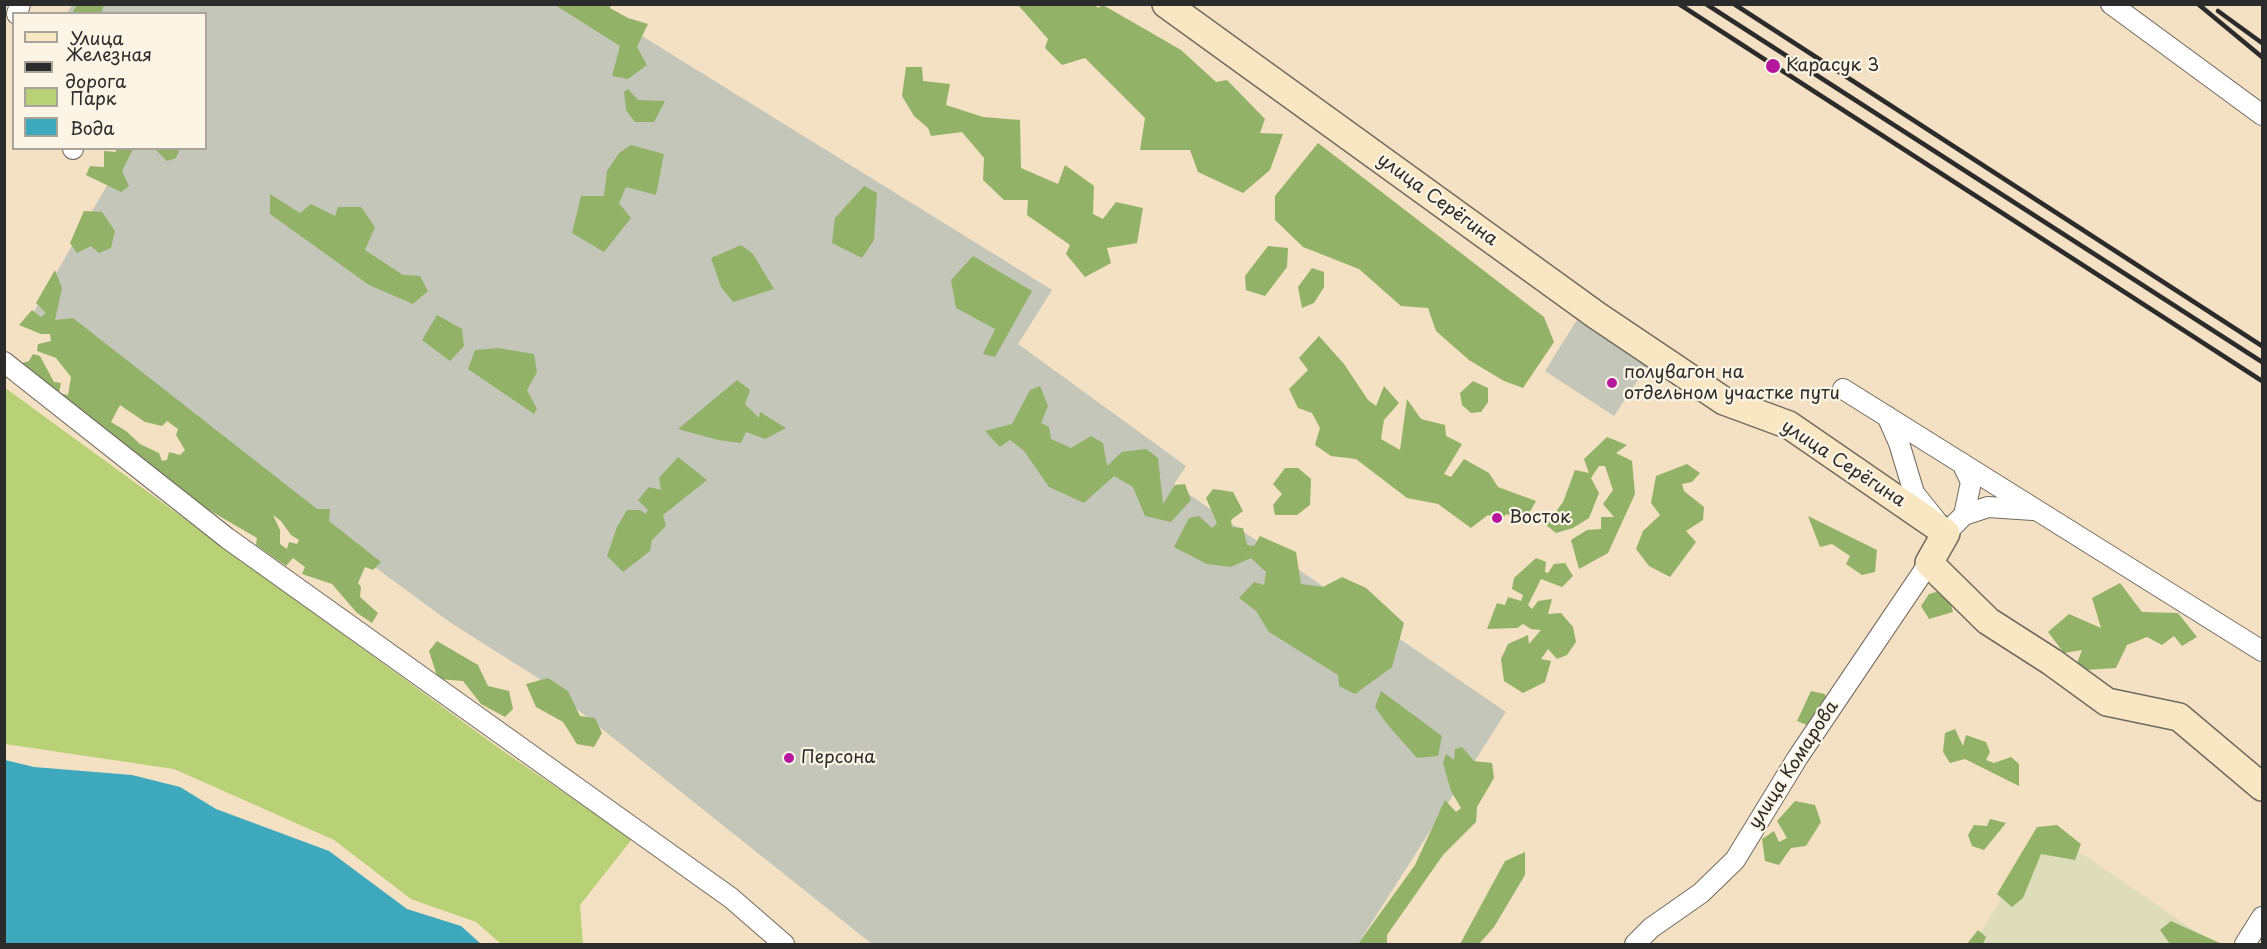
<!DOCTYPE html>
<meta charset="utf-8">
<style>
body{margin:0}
#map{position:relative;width:2267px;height:949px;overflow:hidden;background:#f4e0c3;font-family:"Playpen Sans",sans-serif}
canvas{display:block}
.frame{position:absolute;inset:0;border:6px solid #2b2b2b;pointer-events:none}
.legend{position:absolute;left:12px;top:12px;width:195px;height:138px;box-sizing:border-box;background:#fcf5e5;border:2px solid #a8a49b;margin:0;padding:8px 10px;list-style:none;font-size:18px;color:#2b2b2b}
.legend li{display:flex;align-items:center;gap:12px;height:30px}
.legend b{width:30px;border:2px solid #a8a49b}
</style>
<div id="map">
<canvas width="2267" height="949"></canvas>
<div class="frame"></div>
<ul class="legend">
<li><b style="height:8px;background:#f9e7c3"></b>Улица</li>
<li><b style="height:8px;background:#2b2b2b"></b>Железная дорога</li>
<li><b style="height:16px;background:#b8d176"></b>Парк</li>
<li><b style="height:16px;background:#3ea9bd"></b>Вода</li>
</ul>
</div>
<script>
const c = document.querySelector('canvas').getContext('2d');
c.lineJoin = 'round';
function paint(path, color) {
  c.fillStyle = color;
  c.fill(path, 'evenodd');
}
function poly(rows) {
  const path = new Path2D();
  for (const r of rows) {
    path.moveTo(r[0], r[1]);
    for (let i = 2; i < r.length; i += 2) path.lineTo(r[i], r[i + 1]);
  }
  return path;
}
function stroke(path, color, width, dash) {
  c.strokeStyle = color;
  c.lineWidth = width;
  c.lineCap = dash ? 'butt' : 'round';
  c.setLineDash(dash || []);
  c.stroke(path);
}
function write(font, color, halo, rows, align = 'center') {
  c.font = font + ' "Playpen Sans",sans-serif';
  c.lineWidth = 4.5;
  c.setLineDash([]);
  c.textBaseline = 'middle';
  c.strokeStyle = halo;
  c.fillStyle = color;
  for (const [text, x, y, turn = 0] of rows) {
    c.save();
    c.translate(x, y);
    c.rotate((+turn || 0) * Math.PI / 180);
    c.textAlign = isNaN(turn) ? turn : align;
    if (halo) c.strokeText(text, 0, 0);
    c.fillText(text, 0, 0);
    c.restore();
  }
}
const built = poly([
 [2044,828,2214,944,1974,944]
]);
const industrial = poly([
 [72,5,592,5,1052,290,1018,344,1186,466,1174,484,1506,712,1358,944,872,944,538,678,451,623,32,315,128,149,206,148,206,14,67,13],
 [1577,320,1647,366,1614,416,1545,371]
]);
const green = poly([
 [4,387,503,751,632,839,580,905,583,944,501,944,476,922,411,899,334,840,174,769,5,744]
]);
const forest = poly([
 [1094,4,1098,8,1103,5,1181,50,1216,82,1227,80,1265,119,1260,133,1283,134,1270,170,1243,193,1198,172,1190,150,1140,150,1145,118,1085,58,1062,65,1045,48,1048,39,1018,5],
 [77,5,77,4,104,5,101,13,72,13],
 [555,5,611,5,610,8,628,18,648,24,637,47,647,65,628,79,612,76,620,46],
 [906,67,922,67,923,81,950,84,946,105,983,117,1020,120,1021,168,1058,184,1065,165,1094,186,1093,214,1103,219,1116,202,1143,208,1137,243,1107,248,1111,263,1085,277,1066,254,1070,245,1027,215,1028,200,1004,200,983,180,984,158,962,132,931,136,928,128,914,116,902,96],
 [628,89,638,100,665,101,654,122,635,122,626,110,624,92],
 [1318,143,1544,317,1554,342,1523,388,1504,381,1469,360,1436,331,1428,308,1401,306,1359,269,1303,247,1275,220,1275,196],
 [631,145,664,154,656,195,626,187,619,203,631,218,604,252,572,233,581,196,604,196,607,171,619,153],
 [116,149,133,149,122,171,129,186,121,192,86,175,90,166,104,167,104,151,116,152],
 [155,149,177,149,179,151,176,158,167,161],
 [864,186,877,193,874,240,862,258,832,243,835,218],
 [270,194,300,213,311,204,335,216,338,207,361,207,375,227,365,250,403,275,420,276,428,291,413,304,369,285,270,214],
 [84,211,102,212,115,231,111,248,99,253,91,246,77,253,70,243],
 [741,245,753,254,774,289,733,302,721,287,711,258],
 [1268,246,1288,248,1287,267,1265,296,1246,290,1245,276],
 [973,256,1032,291,995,357,983,354,995,329,956,308,951,280],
 [1312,268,1324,272,1324,287,1314,303,1302,308,1298,287],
 [55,270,62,288,55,320,73,318,317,509,330,509,329,521,381,562,373,570,365,567,358,583,361,587,360,597,378,613,372,623,357,613,332,584,302,574,305,567,293,558,286,566,256,545,257,538,204,507,101,432,83,410,64,412,19,364,29,361,33,354,40,356,54,382,61,383,59,393,68,395,71,377,56,358,37,351,38,344,51,341,50,334,41,334,19,325,32,310,41,317,46,313,36,303],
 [120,405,145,422,162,426,167,421,178,429,176,435,185,450,180,455,169,452,167,460,162,461,159,453,140,444,126,431,111,422],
 [273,515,281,521,291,535,299,540,297,544,289,542,287,549,280,544,280,530],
 [437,315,462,329,464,346,450,361,422,340],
 [1319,336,1344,364,1368,400,1376,406,1384,386,1399,403,1384,420,1381,439,1400,450,1407,399,1421,419,1445,425,1446,436,1462,444,1444,474,1451,477,1464,459,1489,473,1498,487,1536,501,1523,524,1507,514,1501,519,1488,515,1471,528,1438,504,1407,498,1356,459,1331,456,1315,445,1320,428,1312,413,1298,408,1289,389,1308,370,1299,358],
 [498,348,534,354,537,372,527,390,537,409,534,414,468,369,475,350],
 [737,380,750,390,745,404,759,418,760,412,786,428,765,439,746,432,741,443,718,440,678,429],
 [1473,381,1488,388,1488,402,1481,412,1471,413,1462,405,1460,393],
 [1040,386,1048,406,1041,423,1049,427,1051,439,1071,448,1091,436,1103,443,1107,466,1122,452,1146,449,1158,458,1163,504,1175,485,1185,484,1191,500,1171,522,1145,516,1133,487,1114,476,1084,503,1049,487,1024,451,1010,440,1000,447,985,431,1012,424,1030,390],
 [1607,437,1627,445,1616,453,1632,461,1635,494,1608,553,1579,569,1571,540,1587,530,1601,529,1601,517,1614,517,1603,504,1613,490,1605,466,1599,466,1591,478,1599,493,1589,518,1573,528,1556,533,1546,525,1563,502,1575,470,1589,473,1584,459],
 [678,457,707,480,663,515,666,526,652,540,650,551,623,572,607,556,617,527,627,510,640,510,646,514,648,510,638,500,649,487,661,490,659,478],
 [1687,464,1700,473,1692,482,1682,484,1684,491,1704,507,1703,520,1686,531,1696,542,1670,577,1649,566,1636,549,1643,531,1660,515,1651,503,1656,476],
 [1285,468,1298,468,1311,479,1310,505,1297,515,1275,515,1273,505,1282,494,1273,484],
 [1213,489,1233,492,1243,511,1231,520,1232,527,1243,528,1247,545,1254,546,1260,536,1296,552,1301,584,1323,587,1342,577,1366,588,1404,623,1392,667,1355,694,1339,686,1338,675,1269,632,1256,611,1239,598,1254,582,1264,585,1266,572,1251,558,1231,567,1207,564,1174,547,1189,518,1199,516,1212,528,1217,523,1206,498],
 [1808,516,1877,550,1875,572,1862,575,1846,564,1850,556,1832,544,1820,547],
 [1536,558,1546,562,1545,572,1548,573,1554,564,1565,563,1573,576,1562,587,1541,579,1528,605,1532,609,1538,601,1552,599,1548,614,1561,613,1573,627,1576,642,1567,655,1557,659,1548,649,1541,659,1551,661,1545,682,1523,693,1504,681,1501,659,1508,644,1528,635,1529,644,1541,630,1531,629,1523,624,1517,628,1487,629,1497,603,1505,605,1508,597,1521,601,1523,595,1512,589,1514,578],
 [2120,583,2142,612,2178,613,2197,637,2182,646,2174,636,2162,645,2147,637,2127,645,2116,668,2085,670,2077,663,2082,650,2064,653,2048,632,2069,614,2101,628,2092,598],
 [1947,589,1953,612,1929,619,1921,606,1929,594],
 [437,641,478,665,488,686,509,691,513,709,505,717,481,704,463,681,438,679,429,651],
 [548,678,568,691,580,716,595,718,602,733,594,747,577,744,563,722,536,707,526,684],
 [1381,691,1442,736,1438,756,1417,758,1387,724,1375,707],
 [1811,691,1825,694,1831,719,1819,730,1797,721],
 [1955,729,1963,746,1966,735,1986,742,1990,752,1986,760,1994,763,2011,757,2019,764,2019,786,1965,759,1950,763,1943,752,1945,733],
 [1462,747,1474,761,1492,763,1494,778,1477,807,1476,822,1443,855,1387,935,1387,944,1358,944,1415,865,1445,800,1456,812,1461,808,1451,791,1443,763,1446,754,1454,760,1455,749],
 [1795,801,1815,805,1821,822,1806,846,1791,848,1779,865,1765,861,1762,839,1774,831,1779,842,1787,838,1777,821],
 [1990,819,2006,823,1984,850,1972,846,1968,835,1974,825,1987,826],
 [2057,825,2081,844,2075,860,2041,854,2023,898,2012,907,1997,894,2037,827],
 [1525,852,1525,875,1494,927,1479,944,1460,944,1505,861],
 [2171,921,2222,944,2170,944,2160,930],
 [1978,930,1986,937,1983,944,1967,944]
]);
const water = poly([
 [5,760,34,767,132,775,180,787,216,809,329,851,407,909,461,926,481,944,5,944]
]);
const street = poly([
 [2111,4,2262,115],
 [17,14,20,4],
 [73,148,73,149],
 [4,362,227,538,731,898,784,944],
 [1843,389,2262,651],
 [1887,416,1899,443,1914,493,1946,533,1964,515,1988,507,2033,510],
 [1962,463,1971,482,1964,515],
 [1635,944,1651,928,1701,893,1735,860,1798,757,1929,563],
 [2245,944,2262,917]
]);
const secondary = poly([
 [1166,4,1596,315,1724,401,1789,425,1946,533,1929,563,1988,621,2052,662,2107,702,2179,717,2262,787]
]);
const rail = poly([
 [1679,4,2262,381],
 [1706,4,2262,362],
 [1734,4,2262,346],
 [2198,4,2262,57],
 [2218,11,2262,43]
]);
const markers = [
 [1773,66,8,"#b5179e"],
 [1612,383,6,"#b5179e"],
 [1497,518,6,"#b5179e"],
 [789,758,6,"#b5179e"]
];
const poiNames = [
 ["Карасук 3",1786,66],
 ["полувагон на",1624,373],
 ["отдельном участке пути",1624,394],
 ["Восток",1509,518],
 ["Персона",801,758]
];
const streetNames = [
 ["улица Серёгина",1437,200,36],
 ["улица Серёгина",1843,464,33],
 ["улица Комарова",1794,765,-57]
];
paint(built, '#deddbb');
paint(industrial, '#c3c6b9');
paint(green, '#b8d176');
paint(forest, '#92b367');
paint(water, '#3ea9bd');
stroke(street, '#716a60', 22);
stroke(secondary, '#716a60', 30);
stroke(street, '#fff', 20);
stroke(secondary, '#f9e7c3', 27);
stroke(rail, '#2b2b2b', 4.5);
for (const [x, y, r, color] of markers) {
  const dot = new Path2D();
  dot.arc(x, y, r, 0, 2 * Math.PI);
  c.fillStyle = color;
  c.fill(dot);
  stroke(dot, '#fcf5e5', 2);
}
write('18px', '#2b2b2b', '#fcf5e5', poiNames, 'left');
write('18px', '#2b2b2b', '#fcf5e5', streetNames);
</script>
